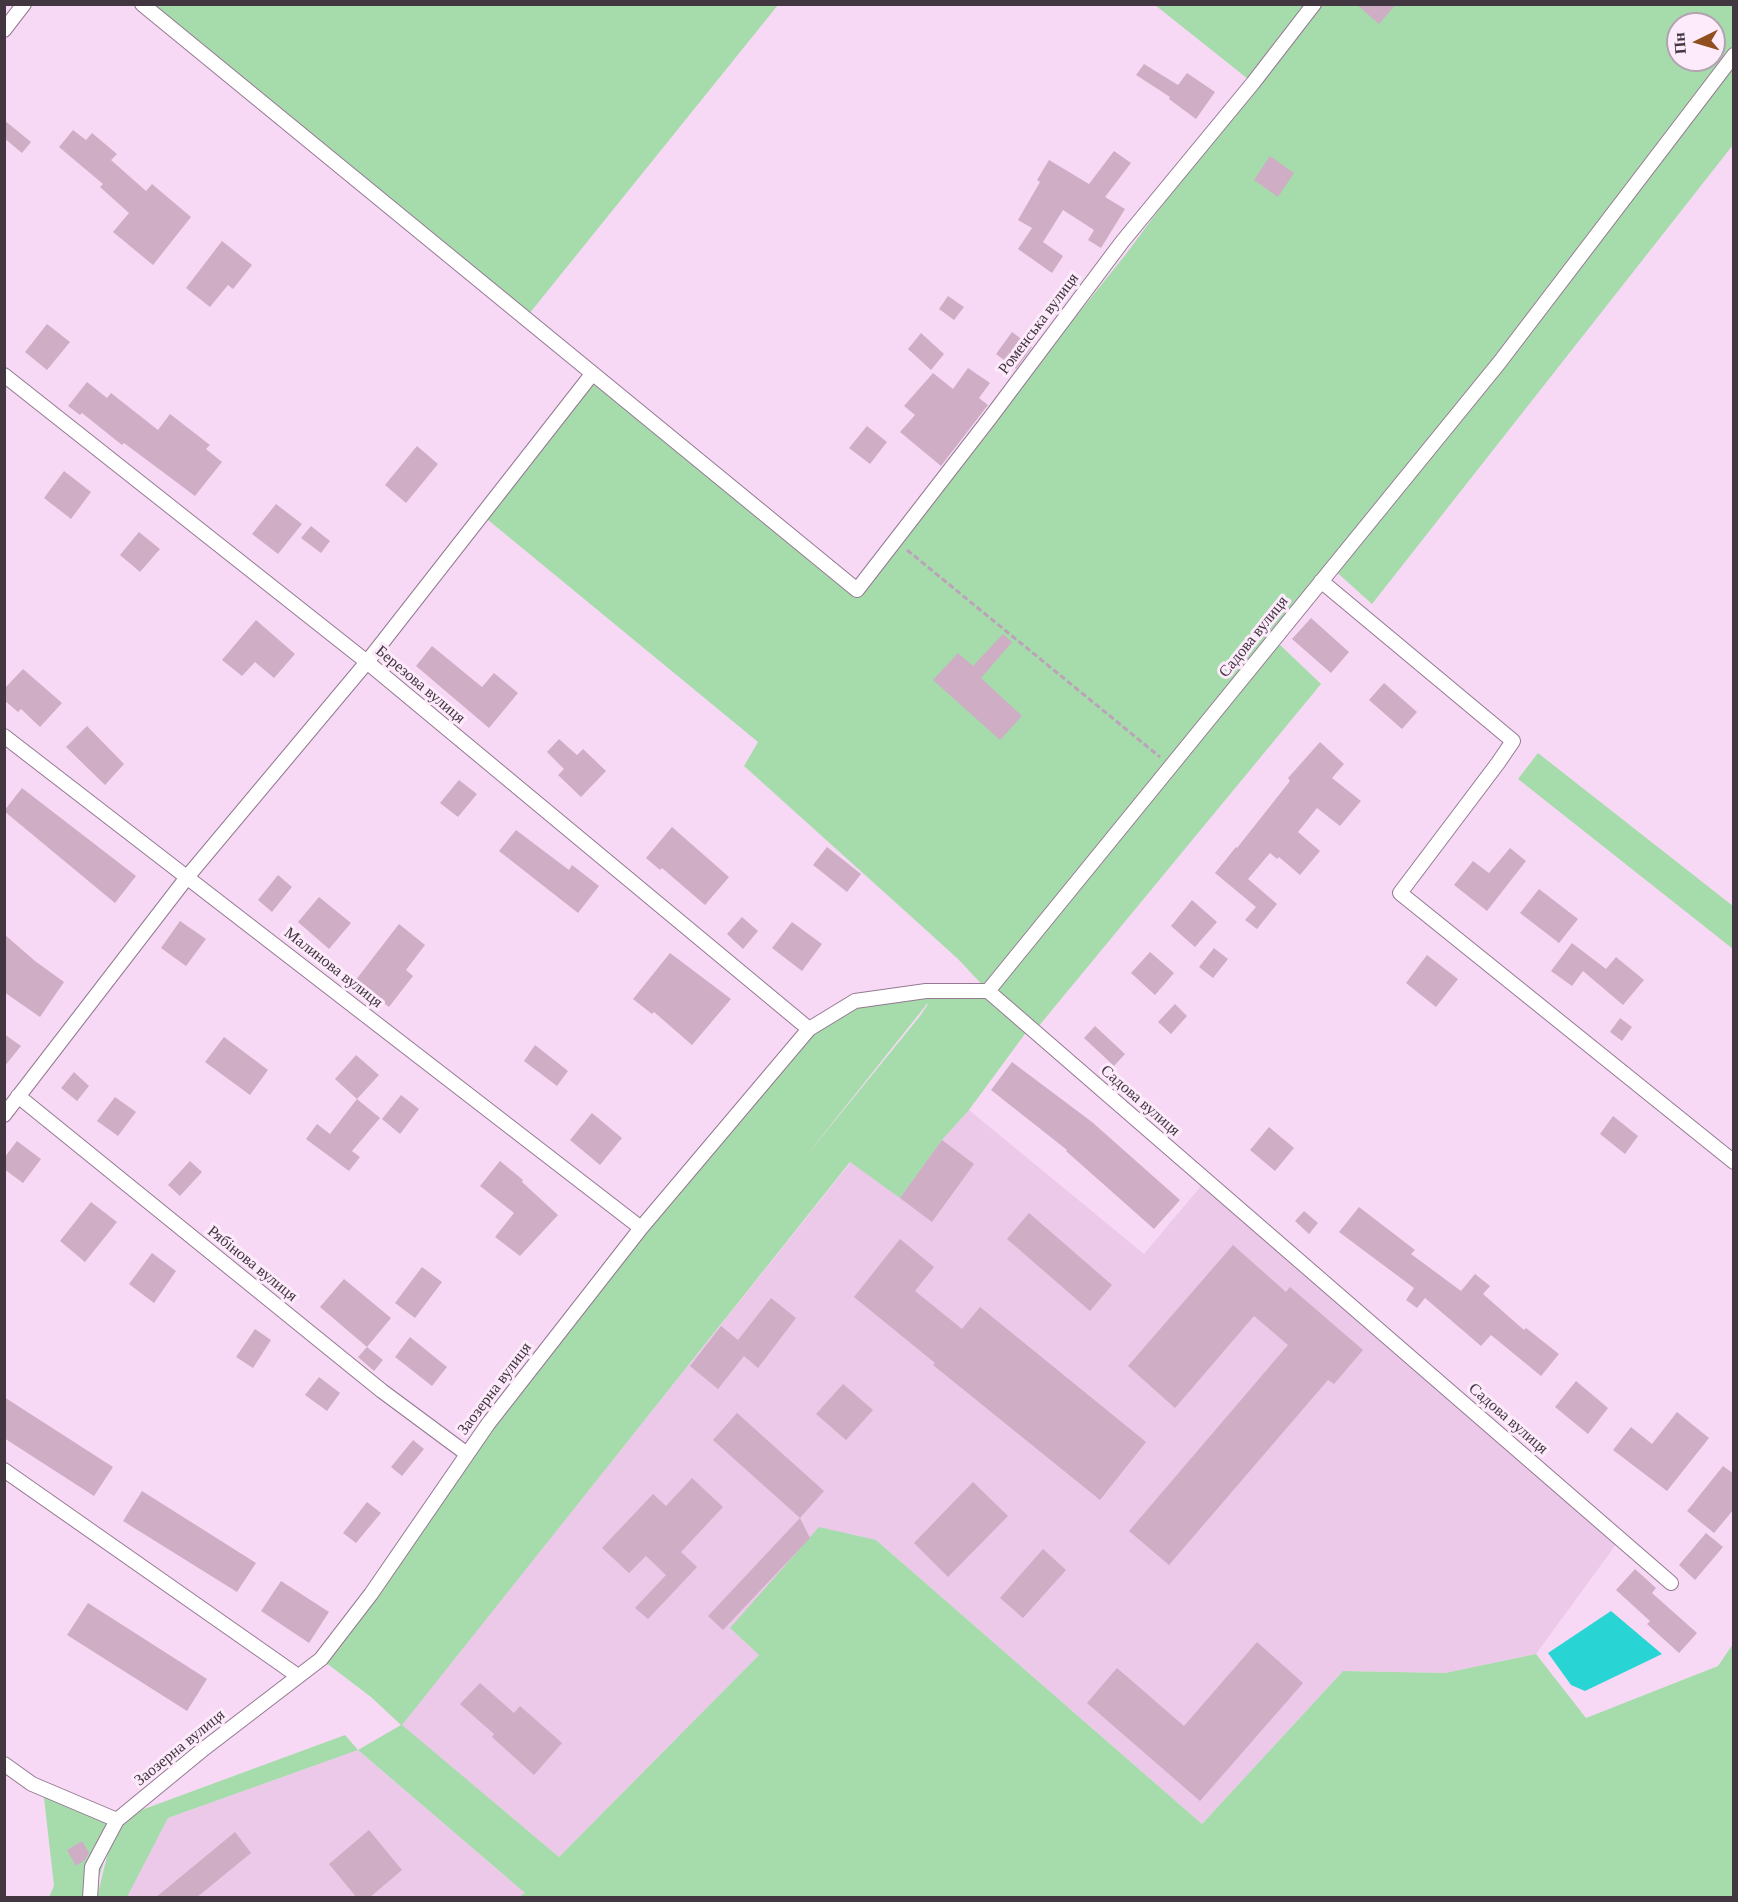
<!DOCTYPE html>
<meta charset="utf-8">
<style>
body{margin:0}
#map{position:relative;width:1738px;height:1902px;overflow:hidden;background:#f8d9f5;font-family:"Times New Roman",serif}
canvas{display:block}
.frame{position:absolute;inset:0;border:6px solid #423641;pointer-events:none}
.north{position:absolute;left:1666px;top:12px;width:60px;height:60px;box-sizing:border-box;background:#fdebfb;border:2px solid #b2a3b1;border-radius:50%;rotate:265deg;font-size:16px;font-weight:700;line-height:24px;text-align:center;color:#423641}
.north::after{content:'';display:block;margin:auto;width:21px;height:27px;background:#914e1e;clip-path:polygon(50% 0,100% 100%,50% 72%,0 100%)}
</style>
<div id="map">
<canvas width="1738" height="1902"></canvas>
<div class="frame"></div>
<div class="north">Пн</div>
</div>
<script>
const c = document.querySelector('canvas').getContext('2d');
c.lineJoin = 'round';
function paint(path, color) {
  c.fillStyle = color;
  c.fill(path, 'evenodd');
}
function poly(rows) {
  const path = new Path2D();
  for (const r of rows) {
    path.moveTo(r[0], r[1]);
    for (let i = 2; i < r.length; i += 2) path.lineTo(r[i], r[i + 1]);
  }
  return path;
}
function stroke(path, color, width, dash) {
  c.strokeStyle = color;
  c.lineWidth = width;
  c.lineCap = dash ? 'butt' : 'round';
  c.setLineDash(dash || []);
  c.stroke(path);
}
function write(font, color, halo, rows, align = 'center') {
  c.font = font + ' "Times New Roman",serif';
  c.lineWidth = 6;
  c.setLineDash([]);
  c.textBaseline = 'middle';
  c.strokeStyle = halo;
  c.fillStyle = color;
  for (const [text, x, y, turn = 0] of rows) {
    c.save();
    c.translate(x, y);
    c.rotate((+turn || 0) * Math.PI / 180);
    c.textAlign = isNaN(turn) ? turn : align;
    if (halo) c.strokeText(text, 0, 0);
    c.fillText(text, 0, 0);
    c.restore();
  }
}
const built = poly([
 [969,1110,1144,1254,1206,1180,1620,1539,1536,1654,1445,1673,1343,1671,1202,1824,876,1540,730,1628,759,1655,559,1857,401,1725,851,1162,942,1140],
 [358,1750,525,1893,519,1898,126,1897,168,1818]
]);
const green = poly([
 [148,5,778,5,525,319],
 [1155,5,1733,5,1733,145,1372,604,1332,568,1276,641,1321,684,1038,1027,1030,1027,969,1110,942,1140,900,1198,850,1162,402,1725,559,1857,759,1655,730,1628,819,1527,876,1540,1202,1824,1343,1671,1445,1673,1536,1654,1586,1718,1718,1666,1733,1644,1733,1897,519,1897,525,1893,358,1750,168,1818,127,1897,97,1897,112,1836,93,1897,49,1897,54,1886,43,1789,117,1819,345,1735,358,1750,401,1725,371,1697,321,1659,467,1454,809,1029,855,1001,987,990,959,960,925,929,744,766,758,742,482,515,589,378,857,589,1126,254,1253,83],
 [1678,24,1714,24,1714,60,1678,60],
 [928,1004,920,1016,802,1161,927,1004],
 [1538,753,1733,906,1733,949,1518,779]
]);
const water = poly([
 [1611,1611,1662,1654,1585,1691,1571,1685,1548,1653]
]);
const building = poly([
 [1356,4,1396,4,1379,24],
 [1144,64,1178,85,1187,73,1215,92,1196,119,1169,99,1170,97,1136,75],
 [4,120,31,142,22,153,4,138],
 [73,130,86,140,92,133,117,154,111,160,146,191,152,184,191,217,153,265,113,232,129,213,100,187,103,184,59,147],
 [1114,151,1131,163,1105,197,1125,209,1101,248,1088,240,1094,230,1063,210,1043,242,1063,256,1052,273,1018,249,1032,228,1018,220,1040,182,1037,180,1049,160,1089,184],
 [1270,156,1294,173,1278,197,1254,180],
 [222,241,252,265,233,289,228,285,210,307,186,288],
 [948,296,964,307,954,320,939,309],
 [47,324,70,342,47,370,25,352],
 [1012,332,1032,347,1016,369,996,354],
 [921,333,944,354,931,370,908,349],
 [968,368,990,383,979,398,988,405,941,466,900,432,915,415,904,406,933,373,953,389],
 [87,382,107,398,111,393,158,430,170,414,210,445,206,449,222,462,195,496,124,443,122,445,82,413,80,415,68,406],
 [867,426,887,442,870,464,849,448],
 [417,446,438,464,406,503,385,485],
 [64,471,91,492,71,519,44,498],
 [276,504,302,524,278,554,252,534],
 [311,526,330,541,321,553,301,538],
 [139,532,160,549,140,572,120,555],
 [1311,618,1349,652,1331,673,1292,639],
 [256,620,295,654,274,678,255,662,242,676,222,660],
 [1003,634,1012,642,981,678,1022,716,1000,740,933,680,958,653,973,666],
 [432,646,482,687,494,673,518,693,489,728,416,666],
 [23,669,62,703,40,727,21,709,18,712,4,700,4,689],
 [1384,683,1417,712,1402,729,1369,700],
 [87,726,124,764,105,785,66,747],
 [559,739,577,755,583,749,606,771,581,797,558,775,564,769,547,752],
 [1320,742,1344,764,1332,778,1361,801,1340,826,1317,808,1298,832,1320,851,1300,875,1279,857,1277,859,1270,853,1248,879,1277,904,1257,929,1245,920,1256,907,1215,873,1236,847,1237,848,1290,781,1288,778],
 [459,780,477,794,458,817,440,803],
 [22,788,136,876,115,903,4,811],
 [672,827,729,877,705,905,662,868,660,870,646,858],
 [516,830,569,870,572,865,599,886,578,913,499,851],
 [827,847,861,874,847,892,813,865],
 [1510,848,1526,861,1487,911,1454,885,1473,861,1489,873],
 [278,875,292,887,272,912,258,900],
 [1539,889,1578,919,1559,943,1520,913],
 [319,897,351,923,329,949,298,922],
 [1192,900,1217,922,1195,947,1171,926],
 [742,917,758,931,743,949,727,934],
 [180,921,206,939,186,966,161,948],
 [792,922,822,944,802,971,772,948],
 [399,924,425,945,406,970,413,976,389,1007,355,981],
 [4,934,35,961,64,982,40,1017,4,992],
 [1572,943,1606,969,1616,957,1644,980,1623,1005,1583,971,1572,986,1551,971],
 [1214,948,1228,959,1213,978,1199,967],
 [1150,952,1174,973,1155,995,1131,973],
 [670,953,731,999,692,1045,654,1012,652,1014,633,999],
 [1427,955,1458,979,1436,1007,1406,983],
 [1175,1004,1187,1016,1171,1034,1158,1022],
 [1620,1018,1632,1027,1622,1041,1610,1032],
 [1095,1026,1125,1054,1114,1066,1084,1038],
 [4,1034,21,1046,4,1067],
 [224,1037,268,1070,250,1095,205,1062],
 [535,1045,568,1071,557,1086,524,1061],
 [356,1055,379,1075,357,1099,335,1079],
 [1012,1062,1092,1122,1180,1200,1154,1229,1066,1151,1067,1150,991,1090],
 [74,1072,89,1086,77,1101,61,1088],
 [401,1095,419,1109,400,1134,382,1119],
 [115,1097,136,1112,118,1136,97,1121],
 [357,1099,380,1118,352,1151,360,1157,349,1171,306,1139,317,1124,330,1134],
 [592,1113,622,1138,600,1165,570,1140],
 [1613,1116,1638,1136,1625,1154,1600,1134],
 [1269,1127,1294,1148,1275,1171,1250,1150],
 [942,1140,974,1164,932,1222,900,1198],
 [17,1141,41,1159,23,1183,4,1169,4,1158],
 [190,1161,202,1172,180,1196,168,1185],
 [500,1161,523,1180,522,1182,558,1215,520,1256,495,1237,514,1213,480,1186],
 [91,1202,117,1222,85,1262,60,1241],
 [1359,1207,1415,1250,1411,1254,1461,1291,1475,1274,1490,1286,1483,1294,1524,1330,1526,1328,1559,1354,1541,1376,1491,1335,1481,1346,1425,1298,1417,1308,1406,1300,1414,1288,1339,1232],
 [1304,1211,1318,1223,1309,1234,1295,1221],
 [1029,1213,1112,1285,1090,1311,1007,1239],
 [900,1239,934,1267,915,1291,962,1329,980,1307,1146,1442,1100,1500,933,1365,935,1363,854,1297],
 [1233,1245,1286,1292,1290,1287,1363,1350,1334,1384,1328,1380,1169,1565,1129,1531,1288,1345,1254,1316,1175,1408,1128,1366],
 [152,1253,176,1271,154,1303,129,1284],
 [422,1267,442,1282,415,1318,395,1303],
 [344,1279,391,1318,367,1347,320,1307],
 [771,1298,796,1318,758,1368,744,1356,718,1389,690,1366,721,1326,738,1340],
 [255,1329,271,1340,253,1368,236,1357],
 [410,1337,447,1367,432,1386,395,1357],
 [367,1347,383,1360,374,1371,358,1357],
 [319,1377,340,1393,327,1411,305,1395],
 [1576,1381,1608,1408,1588,1434,1555,1407],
 [843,1384,873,1410,846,1440,816,1414],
 [4,1397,113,1467,94,1496,4,1438],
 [1677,1412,1709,1438,1667,1491,1613,1450,1631,1427,1652,1444],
 [737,1413,824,1491,800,1518,713,1440],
 [413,1440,424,1449,402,1476,391,1467],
 [1723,1466,1734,1474,1734,1509,1714,1533,1687,1511],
 [692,1478,723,1507,681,1552,697,1567,648,1619,635,1608,666,1575,646,1556,629,1573,602,1548,653,1494,666,1506],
 [973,1482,1008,1516,948,1577,914,1543],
 [142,1491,256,1563,237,1592,123,1521],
 [367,1502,381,1513,356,1543,343,1533],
 [800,1518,810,1538,723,1630,708,1616],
 [1706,1533,1723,1547,1695,1580,1679,1565],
 [1043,1549,1066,1570,1023,1618,1000,1598],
 [1635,1569,1656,1588,1652,1593,1697,1633,1679,1653,1647,1624,1650,1621,1616,1590],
 [281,1581,329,1612,309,1643,261,1611],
 [88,1603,207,1679,187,1711,67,1635],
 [1257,1642,1303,1683,1200,1801,1087,1703,1117,1668,1184,1726],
 [480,1683,514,1713,520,1706,562,1743,534,1775,492,1737,494,1734,460,1704],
 [369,1830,402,1870,369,1898,357,1898,329,1864],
 [235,1832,251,1853,196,1898,155,1898],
 [82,1841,89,1853,85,1860,76,1866,67,1850]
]);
const path = poly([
 [907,550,1160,757]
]);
const minor = poly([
 [142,4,857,590,990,418,1122,242,1253,83,1314,4],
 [4,30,24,4],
 [4,375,367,662,809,1029],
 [1321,581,1513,741,1498,763,1400,893,1734,1162],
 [4,736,641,1228],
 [988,991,1499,363,1734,55],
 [988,991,1671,1583],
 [18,1096,382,1391,467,1454],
 [4,1115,188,876,367,662,589,378],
 [4,1470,298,1676],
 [4,1764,32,1784,117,1820],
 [90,1898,92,1867,117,1820,201,1751,321,1659,371,1594,488,1424,641,1228,809,1029,855,1001,926,991,988,991]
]);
const streetNames = [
 ["Роменська вулиця",1039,324,-53],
 ["Садова вулиця",1254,637,-51],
 ["Березова вулиця",420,685,40],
 ["Малинова вулиця",333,968,38],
 ["Садова вулиця",1140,1101,41],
 ["Рябінова вулиця",252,1264,39],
 ["Заозерна вулиця",495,1389,-53],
 ["Садова вулиця",1508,1419,41],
 ["Заозерна вулиця",180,1748,-39]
];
paint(built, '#ecc9e9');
paint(green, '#a6dcac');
paint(water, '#29d4d5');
paint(building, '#ceadc5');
stroke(minor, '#947992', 16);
stroke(path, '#bca3ba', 3, [6, 3]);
stroke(minor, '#fff', 14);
write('16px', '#423641', '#fdebfb', streetNames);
</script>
